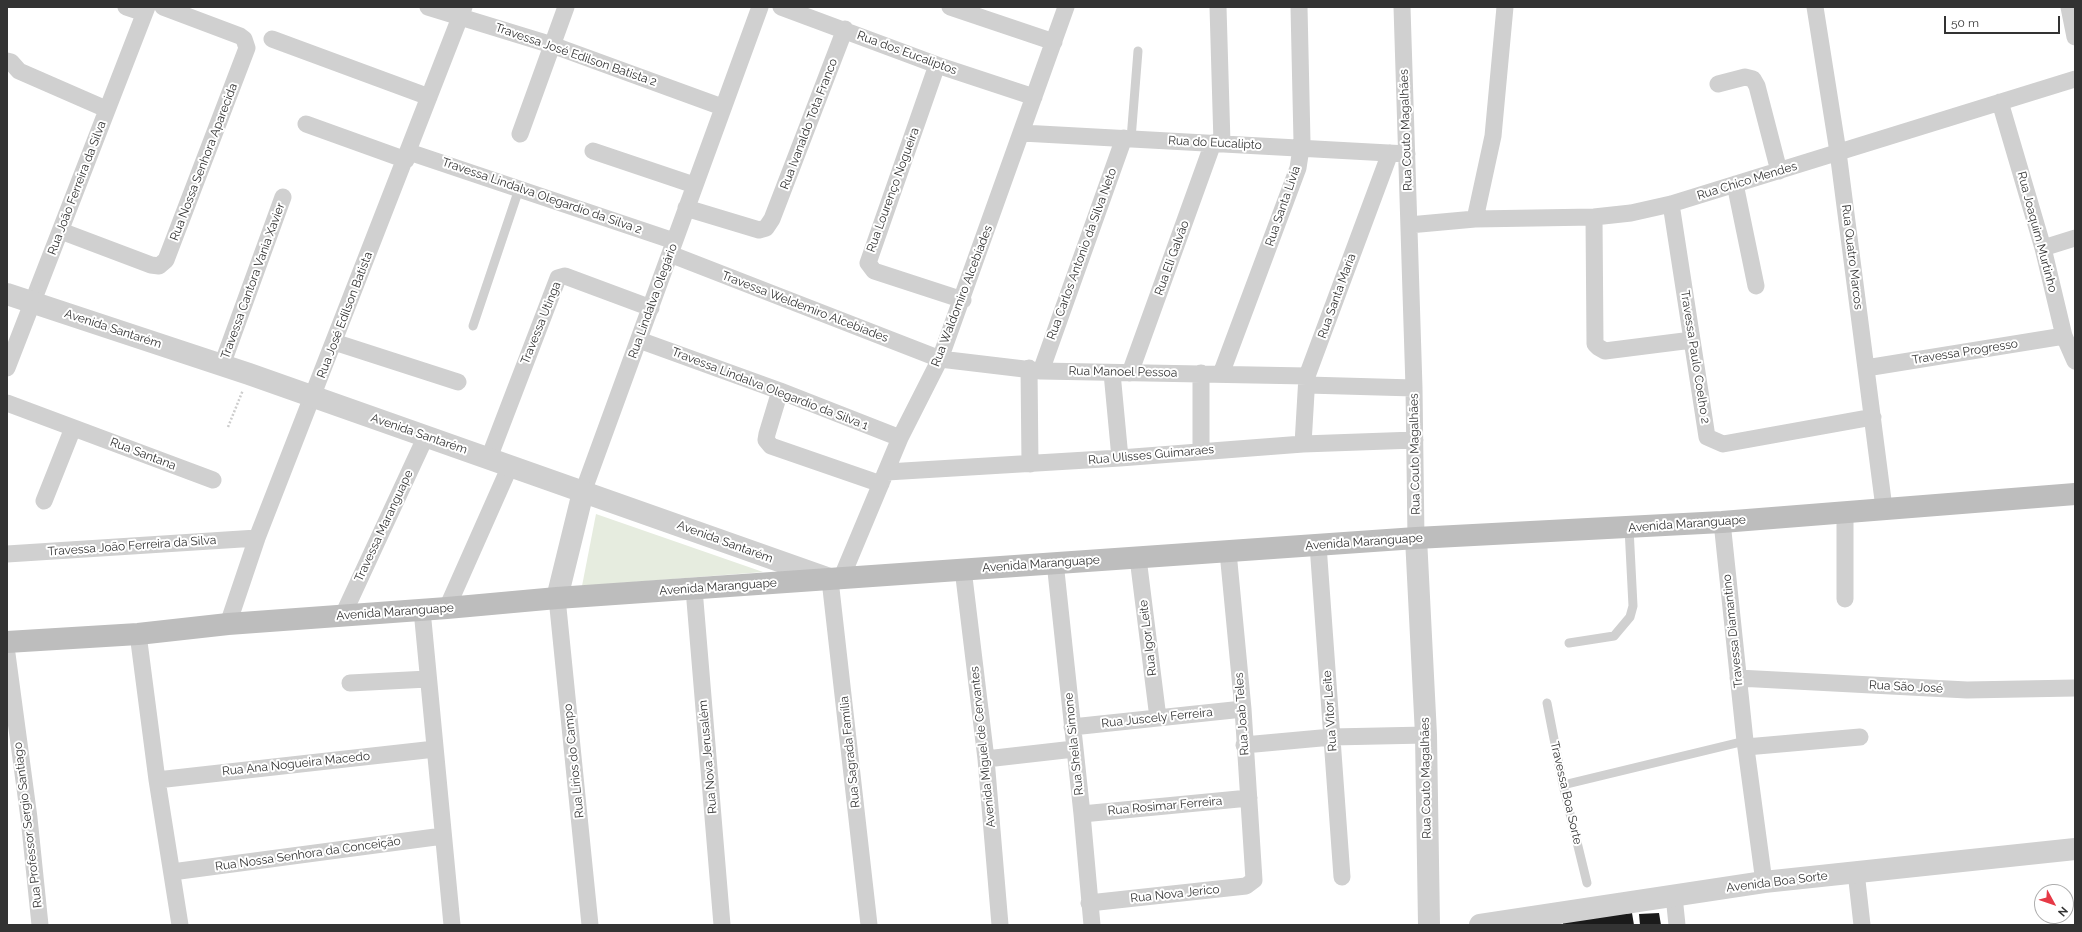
<!DOCTYPE html>
<meta charset="utf-8">
<style>
body{margin:0}
#map{position:relative;width:2082px;height:932px;overflow:hidden;background:#fff;font-family:Raleway,sans-serif}
canvas{display:block}
.frame{position:absolute;inset:0;border:8px solid #333;pointer-events:none}
.north{position:absolute;left:2034px;top:884px;width:40px;height:40px;box-sizing:border-box;background:#fff;border:1px solid #adadad;border-radius:50%;rotate:130deg;font-size:11px;font-weight:700;line-height:16px;text-align:center;color:#333}
.north::after{content:'';display:block;margin:auto;width:14px;height:18px;background:#e63946;clip-path:polygon(50% 0,100% 100%,50% 72%,0 100%)}
.scale{position:absolute;left:1944px;top:16px;width:116px;height:18px;box-sizing:border-box;border:2px solid #333;border-top:0;padding-left:5px;font-size:12px;line-height:14px;white-space:nowrap;color:#333;-webkit-text-stroke:3px #fff;paint-order:stroke}
</style>
<div id="map">
<canvas width="2082" height="932"></canvas>
<div class="frame"></div>
<div class="north">N</div>
<div class="scale">50 m</div>
</div>
<script>
const c = document.querySelector('canvas').getContext('2d');
c.lineJoin = 'round';
function paint(path, color) {
  c.fillStyle = color;
  c.fill(path, 'evenodd');
}
function poly(rows) {
  const path = new Path2D();
  for (const r of rows) {
    path.moveTo(r[0], r[1]);
    for (let i = 2; i < r.length; i += 2) path.lineTo(r[i], r[i + 1]);
  }
  return path;
}
function stroke(path, color, width, dash) {
  c.strokeStyle = color;
  c.lineWidth = width;
  c.lineCap = dash ? 'butt' : 'round';
  c.setLineDash(dash || []);
  c.stroke(path);
}
function write(font, color, halo, rows, align = 'center') {
  c.font = font + ' Raleway,sans-serif';
  c.lineWidth = 4;
  c.setLineDash([]);
  c.textBaseline = 'middle';
  c.strokeStyle = halo;
  c.fillStyle = color;
  for (const [text, x, y, turn = 0] of rows) {
    c.save();
    c.translate(x, y);
    c.rotate((+turn || 0) * Math.PI / 180);
    c.textAlign = isNaN(turn) ? turn : align;
    if (halo) c.strokeText(text, 0, 0);
    c.fillText(text, 0, 0);
    c.restore();
  }
}
const green = poly([
 [596,514,763,572,582,586]
]);
const building = poly([
 [1632,913,1634,925,1563,925,1563,920],
 [1659,913,1661,925,1640,925,1639,914]
]);
const path = poly([
 [228,427,243,390]
]);
const service = poly([
 [1131,139,1138,51],
 [473,326,519,189],
 [1569,643,1614,636,1630,617,1633,606,1629,528],
 [1547,703,1563,785,1587,883],
 [1563,785,1745,741]
]);
const minor = poly([
 [126,7,144,13],
 [428,7,552,45,722,107],
 [781,7,937,65,1034,97],
 [950,7,1054,42],
 [1218,7,1222,143],
 [1402,7,1414,388,1416,538],
 [1815,7,1838,152,1884,508],
 [2069,7,2075,37],
 [272,39,429,97],
 [7,61,11,62,19,71,106,109],
 [937,65,868,263,874,271,963,300],
 [1718,84,1745,77,1753,79,1757,86,1779,171],
 [2000,102,2043,248,2064,336,2075,361],
 [306,124,406,160],
 [1022,133,1407,154],
 [520,134,566,7],
 [593,151,694,185],
 [409,152,674,241],
 [1735,184,1756,286],
 [1671,204,1707,437,1723,444,1873,417],
 [686,208,759,230,766,228,772,219,845,29],
 [1594,217,1595,344,1598,347,1605,351,1692,340],
 [1475,219,1493,136,1505,7],
 [1409,225,1475,219,1594,217,1631,213,1671,204,2075,79],
 [61,231,151,265,159,266,166,260,247,48,244,39,240,36,163,7],
 [2043,248,2075,238],
 [670,254,940,359,1041,371,1307,376],
 [639,340,780,391,900,438],
 [334,342,458,382],
 [222,365,283,197],
 [7,368,147,7],
 [1029,368,1030,464],
 [1866,368,2064,336],
 [1041,371,1124,138],
 [1112,373,1120,458],
 [1130,373,1213,143],
 [1221,374,1298,168,1302,142,1299,7],
 [1307,385,1414,388],
 [780,391,767,434,766,440,771,446,881,484],
 [7,403,213,480],
 [1303,444,1307,376,1390,153],
 [1201,451,1201,373],
 [489,458,558,278,565,276,651,308],
 [887,472,1120,458,1303,444,1415,440],
 [583,492,760,7],
 [44,501,73,428],
 [1722,522,1745,741,1764,882],
 [1318,545,1342,877],
 [7,554,257,538],
 [1138,558,1158,718],
 [1055,562,1082,814,1092,925],
 [963,569,986,759,1000,925],
 [841,579,900,438,940,359,1066,7],
 [830,580,869,925],
 [694,589,722,925],
 [557,598,590,925],
 [1845,599,1845,511],
 [447,608,510,466],
 [422,610,452,925],
 [343,615,426,436],
 [228,624,257,538,464,7],
 [138,634,157,780,180,925],
 [7,654,29,818,40,925],
 [1738,678,1967,690,2075,688],
 [350,683,428,679],
 [1072,727,1243,709],
 [1244,745,1332,737,1426,735],
 [1746,747,1860,737],
 [986,759,1074,749],
 [157,780,435,749],
 [1082,814,1249,798],
 [172,872,443,836],
 [1856,872,1862,925],
 [1674,896,1677,925],
 [1089,903,1246,886,1254,880,1243,709,1228,552]
]);
const tertiary = poly([
 [7,294,249,374,830,579],
 [1416,538,1426,735,1429,925],
 [557,598,583,492],
 [1480,925,1764,882,2075,849]
]);
const secondary = poly([
 [7,642,138,634,228,624,447,608,557,598,1416,538,1722,522,2075,494]
]);
const streetNames = [
 ["Rua dos Eucaliptos",907,53,20],
 ["Travessa José Edilson Batista 2",576,55,19],
 ["Rua Ivanaldo Tota Franco",809,124,-69],
 ["Rua Couto Magalhães",1406,130,-92],
 ["Rua do Eucalipto",1215,143,3],
 ["Rua Nossa Senhora Aparecida",204,162,-69],
 ["Rua Chico Mendes",1747,181,-17],
 ["Rua João Ferreira da Silva",77,188,-69],
 ["Rua Lourenço Nogueira",893,190,-70],
 ["Travessa Lindalva Olegardio da Silva 2",542,196,19],
 ["Rua Santa Livia",1283,206,-71],
 ["Rua Joaquim Murtinho",2037,232,75],
 ["Rua Carlos Antonio da Silva Neto",1082,254,-70],
 ["Rua Quatro Marcos",1852,257,83],
 ["Rua Eli Galvão",1172,258,-70],
 ["Travessa Cantora Vania Xavier",253,281,-70],
 ["Rua Waldomiro Alcebíades",962,296,-69],
 ["Rua Santa Maria",1337,296,-70],
 ["Rua Lindalva Olegário",653,301,-70],
 ["Travessa Weldemiro Alcebiades",805,307,21],
 ["Rua José Edilson Batista",345,315,-69],
 ["Travessa Utinga",541,323,-68],
 ["Avenida Santarém",113,329,18],
 ["Travessa Progresso",1965,352,-9],
 ["Travessa Paulo Coelho 2",1695,357,81],
 ["Rua Manoel Pessoa",1123,372,1],
 ["Travessa Lindalva Olegardio da Silva 1",770,389,21],
 ["Avenida Santarém",419,434,19],
 ["Rua Santana",143,454,21],
 ["Rua Couto Magalhães",1415,454,-91],
 ["Rua Ulisses Guimaraes",1151,455,-5],
 ["Avenida Maranguape",1687,524,-4],
 ["Travessa Maranguape",384,526,-65],
 ["Avenida Santarém",725,542,20],
 ["Avenida Maranguape",1364,542,-4],
 ["Travessa João Ferreira da Silva",132,546,-4],
 ["Avenida Maranguape",1041,564,-4],
 ["Avenida Maranguape",718,587,-4],
 ["Avenida Maranguape",395,612,-4],
 ["Travessa Diamantino",1733,631,-96],
 ["Rua Igor Leite",1148,638,-97],
 ["Rua São José",1906,687,3],
 ["Rua Vitor Leite",1330,711,-94],
 ["Rua Joab Teles",1242,714,-94],
 ["Rua Juscely Ferreira",1157,718,-6],
 ["Rua Sheila Simone",1074,744,-96],
 ["Avenida Miguel de Cervantes",983,747,-96],
 ["Rua Sagrada Família",850,752,-96],
 ["Rua Nova Jerusalém",708,757,-95],
 ["Rua Lírios do Campo",574,761,-96],
 ["Rua Ana Nogueira Macedo",296,764,-6],
 ["Rua Couto Magalhães",1426,778,-91],
 ["Travessa Boa Sorte",1566,793,77],
 ["Rua Rosimar Ferreira",1165,806,-5],
 ["Rua Professor Sergio Santiago",28,825,-97],
 ["Rua Nossa Senhora da Conceição",308,854,-8],
 ["Avenida Boa Sorte",1777,882,-7],
 ["Rua Nova Jerico",1175,894,-6]
];
paint(green, '#e6ecdf');
paint(building, '#1a1a1a');
stroke(path, '#cdcdcd', 2.5, [2, 2]);
stroke(service, '#d0d0d0', 9);
stroke(minor, '#d0d0d0', 17);
stroke(tertiary, '#d0d0d0', 22);
stroke(secondary, '#bdbdbd', 22);
write('12px', '#333', '#fff', streetNames);
</script>
